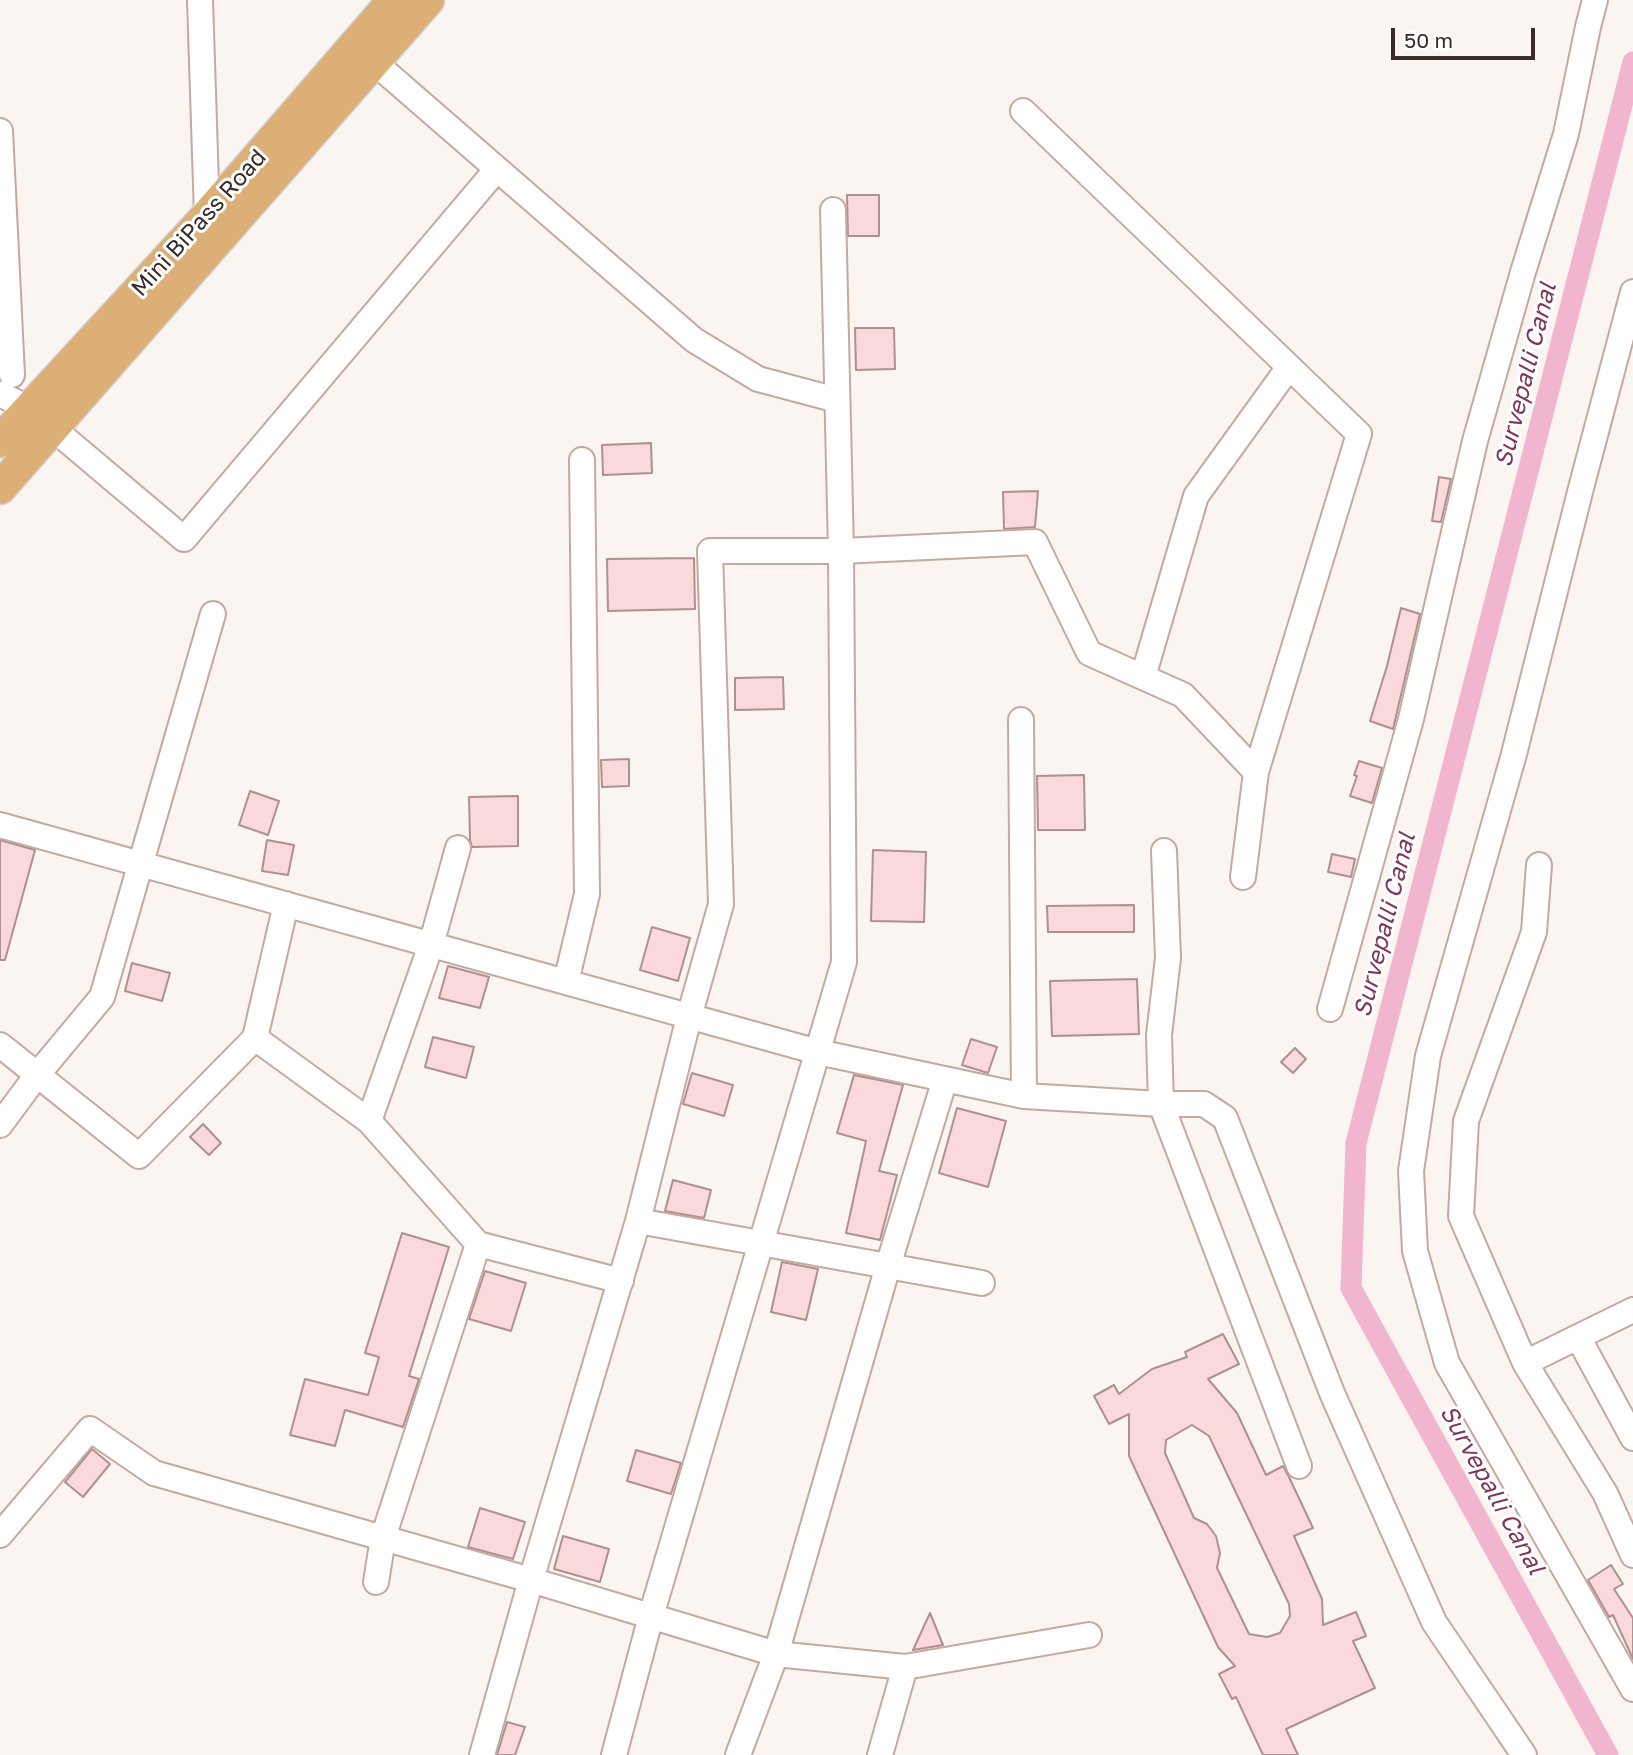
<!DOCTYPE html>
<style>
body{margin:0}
#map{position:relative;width:1633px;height:1755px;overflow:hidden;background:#fbf5f2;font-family:"Golos Text",sans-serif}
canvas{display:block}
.scale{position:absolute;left:1391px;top:28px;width:144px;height:32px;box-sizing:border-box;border:4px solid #382c28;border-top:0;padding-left:9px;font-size:21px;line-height:24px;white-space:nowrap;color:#382c28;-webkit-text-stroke:5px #fff;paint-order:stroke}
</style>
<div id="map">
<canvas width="1633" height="1755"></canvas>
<div class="scale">50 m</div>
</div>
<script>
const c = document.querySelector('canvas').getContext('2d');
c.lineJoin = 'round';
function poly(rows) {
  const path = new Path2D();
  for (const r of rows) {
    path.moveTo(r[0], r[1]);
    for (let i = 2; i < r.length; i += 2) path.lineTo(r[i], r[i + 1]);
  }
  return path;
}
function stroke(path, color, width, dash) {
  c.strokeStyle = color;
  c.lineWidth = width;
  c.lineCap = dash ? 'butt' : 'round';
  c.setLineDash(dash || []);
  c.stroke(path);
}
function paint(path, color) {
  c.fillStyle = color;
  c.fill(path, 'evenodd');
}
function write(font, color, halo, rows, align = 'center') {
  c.font = font + ' "Golos Text",sans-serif';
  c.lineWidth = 6;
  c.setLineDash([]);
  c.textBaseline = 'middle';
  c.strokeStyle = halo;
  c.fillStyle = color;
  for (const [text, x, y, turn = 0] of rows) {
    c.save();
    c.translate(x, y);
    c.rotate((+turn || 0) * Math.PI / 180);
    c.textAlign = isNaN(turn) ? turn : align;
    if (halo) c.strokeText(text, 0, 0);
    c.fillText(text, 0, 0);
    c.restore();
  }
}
const canal = poly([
 [1608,1755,1351,1288,1356,1143,1633,62]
]);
const building = poly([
 [847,195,879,195,879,236,848,236,847,195],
 [855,328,894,328,895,369,856,370,855,328],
 [651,443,652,473,603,475,602,445,651,443],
 [1439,477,1451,479,1441,522,1432,521,1439,477],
 [1038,491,1035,527,1004,529,1003,492,1038,491],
 [694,558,695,609,608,611,607,559,694,558],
 [1401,608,1420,614,1393,729,1370,721,1387,666,1401,608],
 [783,677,784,709,735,710,735,678,783,677],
 [629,759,629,786,602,787,601,760,629,759],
 [1359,761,1382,768,1372,803,1350,796,1357,776,1354,775,1359,761],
 [1084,775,1085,830,1038,830,1037,776,1084,775],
 [250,791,279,801,268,835,239,825,250,791],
 [518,796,518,846,472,847,470,840,469,797,518,796],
 [0,840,35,850,5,960,0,960,0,840],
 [267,840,294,845,288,875,262,871,267,840],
 [873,850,926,852,924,922,871,921,873,850],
 [1332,854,1355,859,1351,877,1328,872,1332,854],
 [1134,905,1134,932,1048,932,1047,906,1134,905],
 [652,927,690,938,678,981,640,970,652,927],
 [132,963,170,973,162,1001,125,991,132,963],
 [448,966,489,977,480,1008,439,998,448,966],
 [1137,979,1139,1034,1052,1036,1050,981,1137,979],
 [433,1037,474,1047,466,1078,425,1067,433,1037],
 [971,1039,997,1047,988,1073,962,1065,971,1039],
 [1295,1048,1306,1059,1293,1073,1281,1062,1295,1048],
 [692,1073,733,1085,724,1116,683,1104,692,1073],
 [854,1075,903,1085,879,1171,897,1175,880,1240,846,1233,866,1141,837,1133,854,1075],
 [957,1108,1006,1121,988,1187,939,1173,957,1108],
 [203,1124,221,1143,209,1155,190,1137,203,1124],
 [673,1180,711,1190,704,1218,665,1211,673,1180],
 [402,1233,449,1247,409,1376,419,1379,403,1427,345,1410,335,1446,290,1435,305,1379,368,1395,379,1357,365,1353,402,1233],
 [782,1262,818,1269,806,1320,771,1312,782,1262],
 [485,1271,526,1283,511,1331,469,1319,485,1271],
 [1223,1334,1239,1364,1208,1379,1237,1413,1266,1475,1283,1466,1289,1477,1313,1528,1294,1536,1322,1599,1323,1625,1356,1612,1366,1636,1353,1641,1375,1688,1286,1729,1298,1755,1263,1755,1236,1697,1232,1699,1219,1674,1235,1666,1218,1647,1129,1456,1129,1414,1109,1424,1094,1396,1114,1385,1119,1394,1152,1369,1187,1357,1185,1352,1223,1334],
 [1192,1425,1209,1436,1289,1604,1290,1616,1280,1633,1267,1637,1249,1634,1217,1568,1220,1553,1216,1536,1207,1524,1194,1518,1165,1453,1166,1440,1192,1425],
 [92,1449,110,1464,83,1497,65,1482,92,1449],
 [636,1450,681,1463,671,1494,627,1481,636,1450],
 [480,1508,525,1522,513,1559,468,1547,480,1508],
 [563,1536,609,1549,600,1582,554,1569,563,1536],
 [1611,1565,1623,1584,1614,1589,1633,1618,1633,1659,1613,1615,1609,1617,1588,1580,1611,1565],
 [930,1613,943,1645,913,1650,930,1613],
 [507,1722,525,1727,515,1755,497,1755,507,1722]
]);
const minor = poly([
 [200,0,207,216],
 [374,62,694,340,758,379,837,400],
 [1023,111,1359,434,1256,772],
 [0,131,12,375],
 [1633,292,1581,488,1514,754,1428,1056,1411,1171,1415,1251,1447,1363,1633,1689],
 [0,394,30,409,184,539,497,169],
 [1143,677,1196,496,1289,367],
 [1021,720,1024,1096],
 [0,825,818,1052,1024,1096,1161,1104,1299,1466],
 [1164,851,1168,958,1159,1035,1161,1104,1204,1104,1225,1118,1332,1393,1434,1622,1524,1755],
 [1539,865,1534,932,1466,1121,1461,1216,1525,1363,1605,1493,1633,1555],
 [566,982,587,894,582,460],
 [1330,1009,1411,719,1475,441,1523,272,1566,134,1588,27,1595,0],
 [255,1038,369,1121,478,1244,621,1281],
 [0,1045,139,1156,255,1038,286,904],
 [369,1121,431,945,458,848],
 [0,1125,37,1075,102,997,213,614],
 [638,1221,982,1283],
 [1578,1337,1633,1438],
 [1525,1363,1633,1310],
 [0,1535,90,1429,154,1473,531,1580,776,1654,905,1667,1089,1635],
 [376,1582,383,1538,478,1244],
 [482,1755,531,1580,638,1221,689,1017,721,904,710,551,841,551,1035,542,1089,653,1183,695,1256,772,1243,877],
 [614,1755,651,1616,844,962,841,551,833,210],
 [738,1755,776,1654,888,1266,945,1079],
 [880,1755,905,1667]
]);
const major = poly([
 [0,441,207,216,394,0],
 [0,488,428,0]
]);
const streetNames = [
 ["Mini BiPass Road",199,223,-48]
];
const waterNames = [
 ["Survepalli Canal",1526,375,-76],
 ["Survepalli Canal",1385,925,-76],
 ["Survepalli Canal",1492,1490,61]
];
stroke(canal, '#f1b5cf', 21);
paint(building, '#f9d9da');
stroke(building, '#ae9091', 2);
stroke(minor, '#c5a99f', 28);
stroke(major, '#d3d1d0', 35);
stroke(minor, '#fff', 24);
stroke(major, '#dcaf76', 32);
write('23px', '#382c28', '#fff', streetNames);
write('italic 24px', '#7d3759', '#fff', waterNames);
</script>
